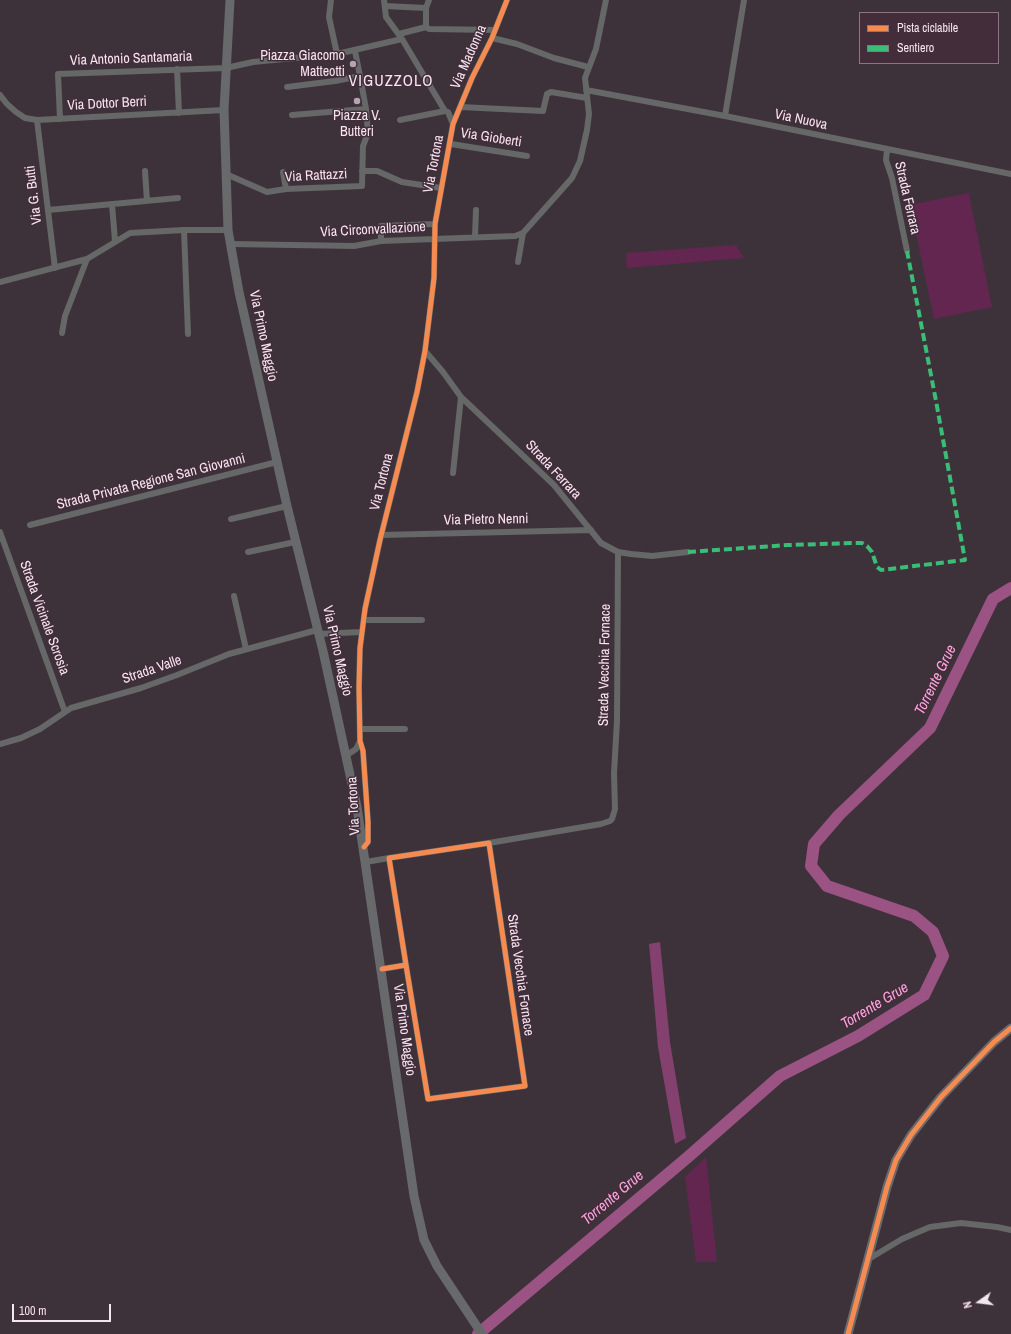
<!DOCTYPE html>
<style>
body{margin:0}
#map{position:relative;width:1011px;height:1334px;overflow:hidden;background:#3e323a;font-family:"Archivo Narrow",sans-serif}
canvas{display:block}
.legend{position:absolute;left:859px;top:12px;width:140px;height:52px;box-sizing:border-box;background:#432d3b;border:1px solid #8a7783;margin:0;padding:5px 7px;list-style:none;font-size:12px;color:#f4e5ee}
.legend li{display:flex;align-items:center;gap:8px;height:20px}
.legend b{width:20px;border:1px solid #8a7783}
.north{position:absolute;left:959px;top:1282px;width:40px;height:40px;-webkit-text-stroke:3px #432d3b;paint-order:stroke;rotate:256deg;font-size:11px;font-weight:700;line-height:16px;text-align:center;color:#f4e5ee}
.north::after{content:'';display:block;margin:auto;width:14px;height:18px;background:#f4e5ee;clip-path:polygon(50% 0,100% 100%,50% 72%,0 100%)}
.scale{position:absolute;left:12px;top:1304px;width:99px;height:18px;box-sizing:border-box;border:2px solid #f4e5ee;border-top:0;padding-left:5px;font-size:12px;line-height:14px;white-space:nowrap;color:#f4e5ee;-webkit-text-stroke:3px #432d3b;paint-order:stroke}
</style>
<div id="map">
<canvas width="1011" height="1334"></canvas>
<ul class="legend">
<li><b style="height:5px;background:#f68b52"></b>Pista ciclabile</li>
<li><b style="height:5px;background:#3abd76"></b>Sentiero</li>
</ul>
<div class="north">N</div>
<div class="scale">100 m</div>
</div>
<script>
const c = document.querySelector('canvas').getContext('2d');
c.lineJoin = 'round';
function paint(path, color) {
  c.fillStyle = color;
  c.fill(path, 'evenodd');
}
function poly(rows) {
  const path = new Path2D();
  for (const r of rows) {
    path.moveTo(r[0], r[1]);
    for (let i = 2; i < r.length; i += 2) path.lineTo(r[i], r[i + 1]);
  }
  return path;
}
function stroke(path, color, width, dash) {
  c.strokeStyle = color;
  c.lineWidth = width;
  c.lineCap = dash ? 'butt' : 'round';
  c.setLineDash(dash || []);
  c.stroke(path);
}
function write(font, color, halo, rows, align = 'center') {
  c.font = font + ' "Archivo Narrow",sans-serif';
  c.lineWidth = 3;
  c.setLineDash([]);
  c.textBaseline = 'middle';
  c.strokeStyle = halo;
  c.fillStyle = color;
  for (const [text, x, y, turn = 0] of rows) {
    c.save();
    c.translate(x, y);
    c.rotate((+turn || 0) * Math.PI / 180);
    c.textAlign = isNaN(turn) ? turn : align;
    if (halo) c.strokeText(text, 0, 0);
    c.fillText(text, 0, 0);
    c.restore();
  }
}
const green = poly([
 [973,192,969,194,992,307,934,319,910,205],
 [736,245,744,258,627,268,626,253],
 [706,1157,717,1262,696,1262,685,1177]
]);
const forest = poly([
 [660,942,670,1042,686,1138,675,1144,658,1047,649,944]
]);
const river = poly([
 [478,1334,688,1157,780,1076,858,1036,924,995,943,956,933,932,914,916,827,886,811,866,814,844,839,815,930,728,993,599,1011,588]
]);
const minor = poly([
 [331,0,329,17,337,54],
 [384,0,386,17,402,39,445,111,448,112,453,124],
 [385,6,426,8],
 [426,27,426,8,429,0],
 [399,34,426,27,429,29,494,30],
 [492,38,517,44,554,58,588,67],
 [177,69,179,113],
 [287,87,335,81,360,76,355,51],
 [586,90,725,116,1011,174],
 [0,95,7,104,16,112,25,118,37,120,224,110],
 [460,107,543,111,547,94,551,92,587,98],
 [292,115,366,109],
 [725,116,744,0],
 [60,119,58,74,226,68,253,62,337,54,402,39],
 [37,120,55,268],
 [400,120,445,111],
 [451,144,527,156],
 [887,150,886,160,892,178,907,251],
 [145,171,147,201],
 [362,171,377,171,402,182,441,188],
 [283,172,286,189],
 [226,174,267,192,286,189,362,186,363,146,368,133,366,109,360,76],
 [112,204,115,241],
 [48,210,178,198],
 [184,230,188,334],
 [475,236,476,210],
 [381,241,381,226,435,224],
 [231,244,354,246,381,241,515,236,523,233,572,178,580,161,587,130,589,114,585,78,596,49,606,0],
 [518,262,523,233],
 [0,282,87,259,130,233,184,230,228,230],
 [62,333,65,316,87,259],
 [425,351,443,372,461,397,554,485,601,543,618,552,631,554,652,556,688,552],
 [453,473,461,397],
 [231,519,287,506],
 [30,525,277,462],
 [0,532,65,712],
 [381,535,591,530],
 [248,552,295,542],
 [234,596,246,649],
 [364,620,422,620],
 [318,634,362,632],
 [360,729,405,729],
 [0,744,21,738,40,729,71,708,141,688,177,675,229,654,317,630],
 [347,755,356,749,360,741],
 [489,843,601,824,610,821,612,819,615,809,614,773,617,721,618,552],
 [364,847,368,842,368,822,363,751,360,741,359,687,360,648,365,609,380,540,417,392,425,351,434,278,435,224,453,124,472,78,492,38,507,0],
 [366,862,389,858],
 [382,969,406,965,428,1099,525,1086,489,843,389,858,406,965],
 [867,1260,902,1239,930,1227,961,1223,997,1227,1011,1230]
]);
const secondary = poly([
 [230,0,224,110,228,230,239,292,287,506,323,651,357,807,414,1196,424,1240,437,1266,482,1334],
 [848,1334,887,1187,896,1160,911,1135,941,1097,994,1042,1011,1028]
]);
const quiet = poly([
 [688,552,788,545,852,543,862,543,867,546,872,552,877,567,881,570,965,560,936,401,907,251]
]);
const cycleway = poly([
 [364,847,368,842,368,822,363,751,360,741,359,687,360,648,365,609,380,540,417,392,425,351,434,278,435,224,453,124,472,78,492,38,507,0],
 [382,969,406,965,428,1099,525,1086,489,843,389,858,406,965],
 [848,1334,887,1187,896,1160,911,1135,941,1097,994,1042,1011,1028]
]);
const markers = [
 [353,64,4,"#b4a6af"],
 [357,101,4,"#b4a6af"]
];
const poiNames = [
 ["Piazza Giacomo",345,56],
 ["Matteotti",345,72],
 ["Piazza V.",357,116,"center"],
 ["Butteri",357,132,"center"]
];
const streetNames = [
 ["Via Madonna",469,57,-66],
 ["Via Antonio Santamaria",131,59,-2],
 ["Via Dottor Berri",107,104,-3],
 ["Via Nuova",801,120,12],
 ["Via Gioberti",491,138,9],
 ["Via Tortona",434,164,-79],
 ["Via Rattazzi",316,176,-3],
 ["Via G. Butti",34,195,-97],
 ["Strada Ferrara",907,198,77],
 ["Via Circonvallazione",373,230,-3],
 ["Via Primo Maggio",263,336,78],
 ["Strada Ferrara",553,470,47],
 ["Strada Privata Regione San Giovanni",151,482,-14],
 ["Via Tortona",382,482,-76],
 ["Via Pietro Nenni",486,520,-1],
 ["Strada Vicinale Scrosia",44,618,70],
 ["Via Primo Maggio",337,651,77],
 ["Strada Vecchia Fornace",605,665,-89],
 ["Strada Valle",152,670,-19],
 ["Via Tortona",354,806,-93],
 ["Strada Vecchia Fornace",520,975,82],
 ["Via Primo Maggio",404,1030,82]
];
const waterNames = [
 ["Torrente Grue",936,680,-64],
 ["Torrente Grue",875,1006,-31],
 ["Torrente Grue",613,1198,-40]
];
const quarterNames = [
 ["VIGUZZOLO",391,82]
];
paint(green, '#622650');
paint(forest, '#84416f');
stroke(river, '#9b5383', 12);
stroke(minor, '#666767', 6);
stroke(secondary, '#67696a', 9);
stroke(quiet, '#3abd76', 4, [8, 4]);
stroke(cycleway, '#f68b52', 5);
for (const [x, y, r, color] of markers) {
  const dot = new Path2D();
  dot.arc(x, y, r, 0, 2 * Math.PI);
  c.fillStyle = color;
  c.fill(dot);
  stroke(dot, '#432d3b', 1.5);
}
write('14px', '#f4e5ee', '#432d3b', poiNames, 'right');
write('14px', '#f4e5ee', '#432d3b', streetNames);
write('italic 15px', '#faa5dc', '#432d3b', waterNames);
c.letterSpacing = '1px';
write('16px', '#f4e5ee', '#432d3b', quarterNames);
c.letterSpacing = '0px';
</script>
